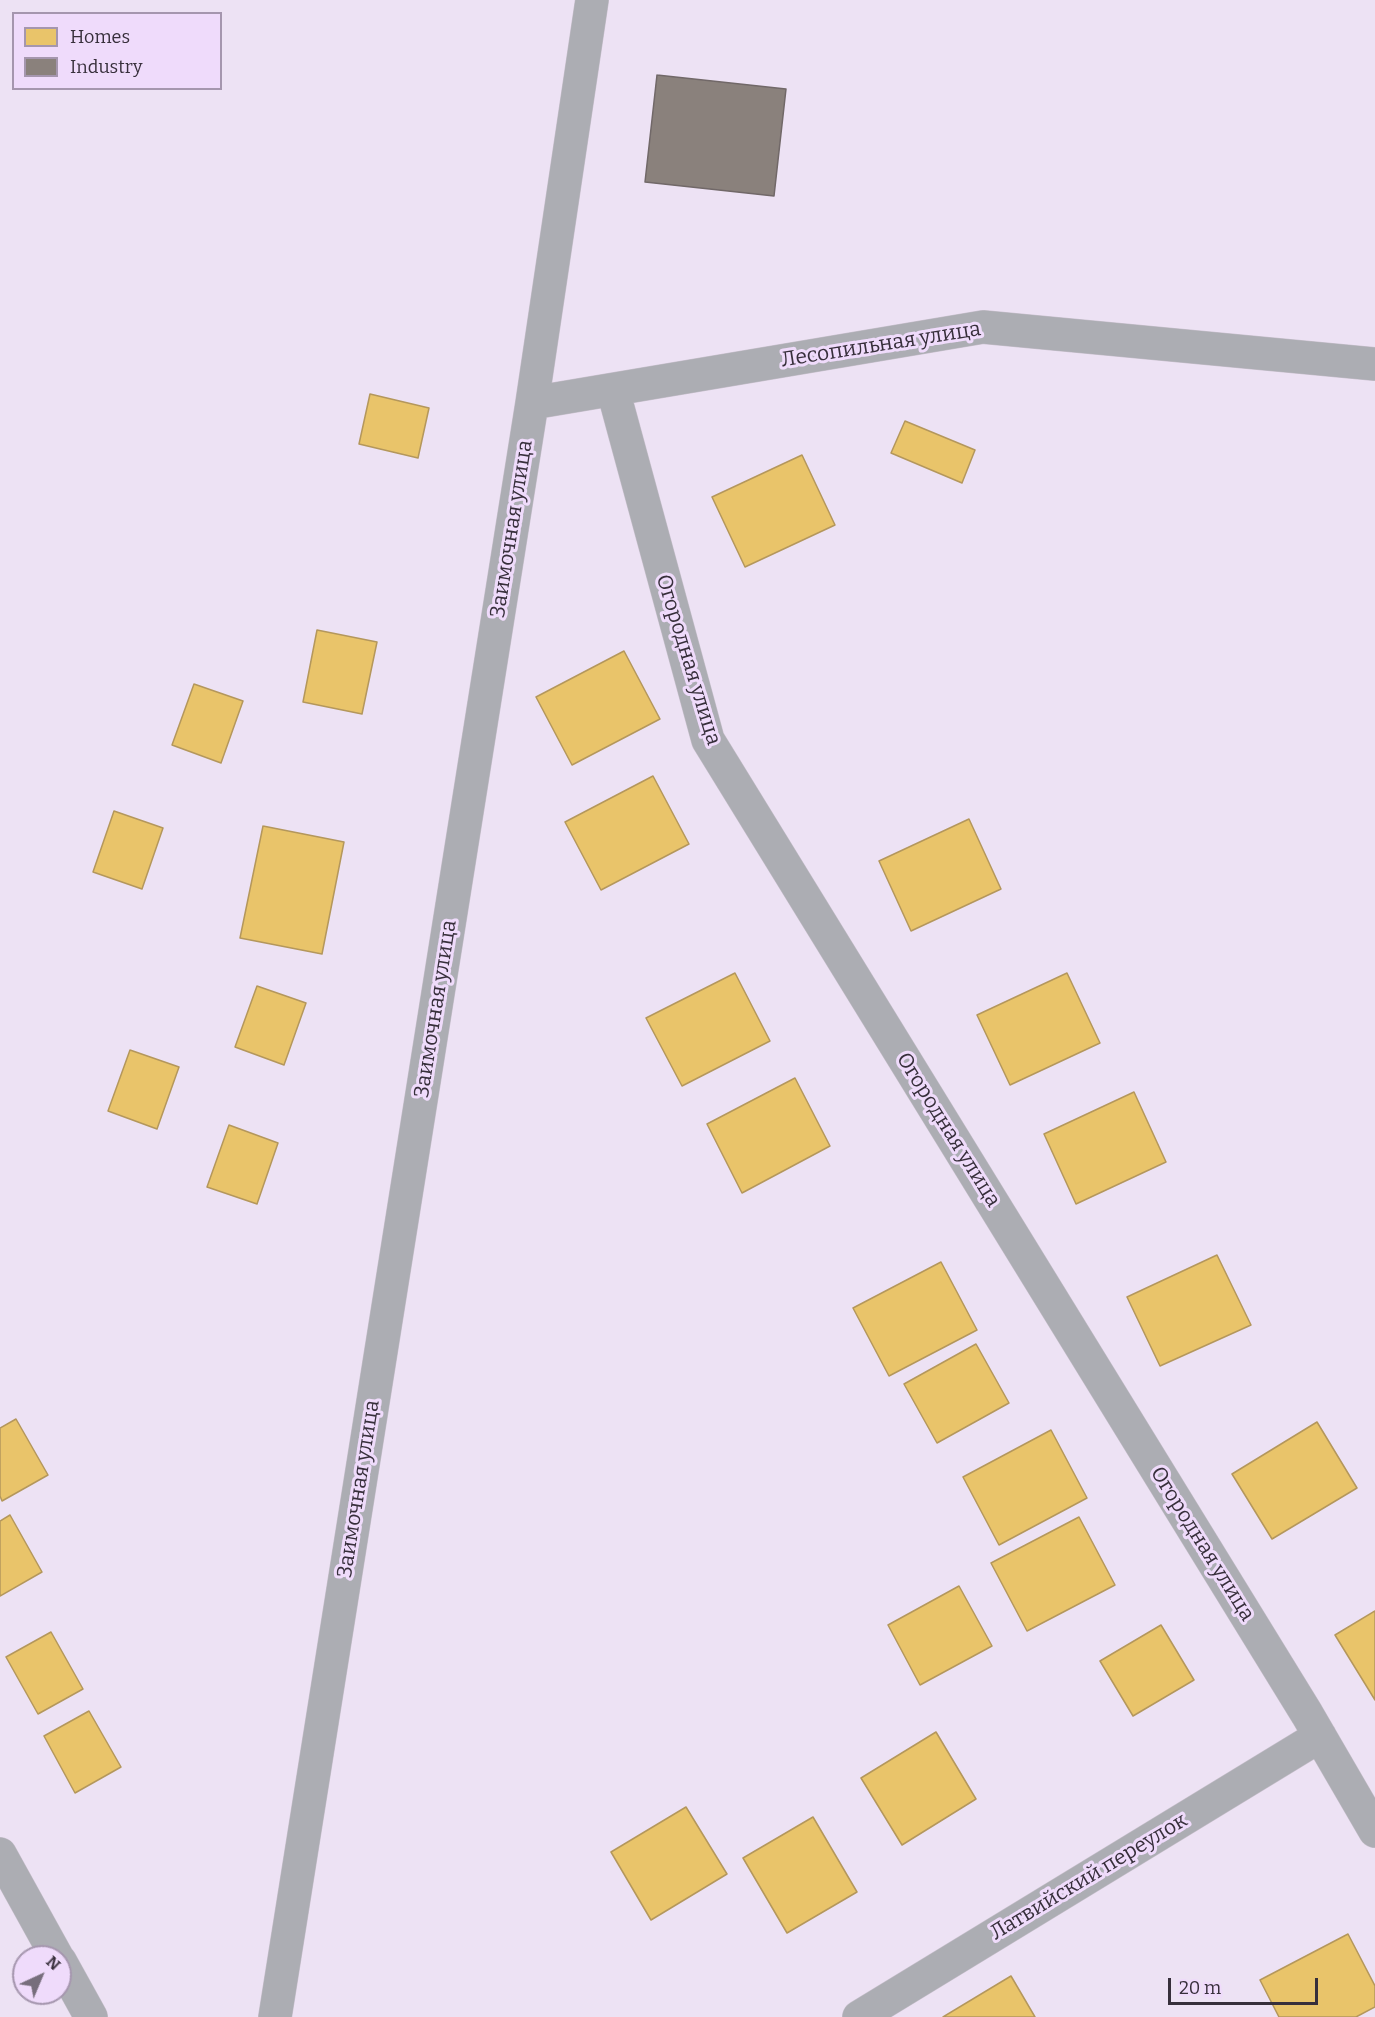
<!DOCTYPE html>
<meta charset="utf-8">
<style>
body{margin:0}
#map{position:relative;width:1375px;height:2017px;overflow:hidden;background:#ede2f4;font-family:Bitter,serif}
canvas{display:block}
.legend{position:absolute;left:12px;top:12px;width:210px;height:78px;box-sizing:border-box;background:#efdbfb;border:2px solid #a596ae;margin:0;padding:8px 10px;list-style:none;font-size:18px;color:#372f3b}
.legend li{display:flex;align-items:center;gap:12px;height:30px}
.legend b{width:30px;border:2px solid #a596ae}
.north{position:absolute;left:12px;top:1945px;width:60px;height:60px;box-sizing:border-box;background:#efdbfb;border:2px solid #a596ae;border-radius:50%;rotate:44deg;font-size:16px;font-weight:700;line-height:24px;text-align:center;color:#372f3b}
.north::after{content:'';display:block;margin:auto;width:21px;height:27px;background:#776e7c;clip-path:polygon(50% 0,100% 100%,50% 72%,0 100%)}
.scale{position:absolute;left:1168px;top:1978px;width:150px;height:27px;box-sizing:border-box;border:3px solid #372f3b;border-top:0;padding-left:8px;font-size:18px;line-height:21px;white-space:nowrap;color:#372f3b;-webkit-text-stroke:4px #efdbfb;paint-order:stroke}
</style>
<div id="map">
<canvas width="1375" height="2017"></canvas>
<ul class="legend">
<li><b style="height:16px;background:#e9c46a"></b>Homes</li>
<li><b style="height:16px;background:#8a817c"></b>Industry</li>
</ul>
<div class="north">N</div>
<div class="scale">20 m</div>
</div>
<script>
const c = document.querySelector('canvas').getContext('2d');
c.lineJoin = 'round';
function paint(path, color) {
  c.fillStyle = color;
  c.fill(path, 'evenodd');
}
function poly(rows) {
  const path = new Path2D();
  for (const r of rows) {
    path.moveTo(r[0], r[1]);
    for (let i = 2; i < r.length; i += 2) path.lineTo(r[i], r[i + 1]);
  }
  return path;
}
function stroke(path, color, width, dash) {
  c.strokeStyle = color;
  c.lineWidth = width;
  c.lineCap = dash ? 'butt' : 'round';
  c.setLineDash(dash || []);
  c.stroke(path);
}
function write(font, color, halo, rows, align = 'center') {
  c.font = font + ' Bitter,serif';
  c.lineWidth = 6;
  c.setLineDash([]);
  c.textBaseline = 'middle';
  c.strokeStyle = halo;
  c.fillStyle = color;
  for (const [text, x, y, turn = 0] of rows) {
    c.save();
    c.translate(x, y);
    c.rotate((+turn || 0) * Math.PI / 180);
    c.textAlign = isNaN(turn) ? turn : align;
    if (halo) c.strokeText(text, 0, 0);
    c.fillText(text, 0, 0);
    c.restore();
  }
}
const homes = poly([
 [370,394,429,408,418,458,359,444,370,394],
 [905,421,975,450,962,483,891,453,905,421],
 [802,455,835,525,745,567,712,497,802,455],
 [317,630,377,642,362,714,303,702,317,630],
 [624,651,660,719,572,765,536,697,624,651],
 [194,684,243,701,221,763,172,745,194,684],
 [653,776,689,844,601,890,565,822,653,776],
 [114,811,163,828,142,889,93,872,114,811],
 [969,819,1001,889,911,931,879,861,969,819],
 [263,826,344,842,322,954,240,938,263,826],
 [735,973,770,1041,682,1086,646,1018,735,973],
 [1067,973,1100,1043,1010,1085,977,1015,1067,973],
 [257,986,306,1003,284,1065,235,1047,257,986],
 [130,1050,179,1067,157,1129,108,1111,130,1050],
 [795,1078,830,1146,742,1193,707,1124,795,1078],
 [1134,1092,1166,1162,1076,1204,1044,1134,1134,1092],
 [229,1125,278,1143,257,1204,207,1187,229,1125],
 [1217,1255,1251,1325,1160,1366,1127,1297,1217,1255],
 [941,1262,977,1330,889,1376,853,1308,941,1262],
 [976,1344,1009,1403,937,1443,904,1384,976,1344],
 [16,1419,48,1475,2,1501,0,1496,0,1428,16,1419],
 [1317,1422,1357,1488,1272,1539,1232,1474,1317,1422],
 [1051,1430,1087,1498,999,1545,963,1477,1051,1430],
 [10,1515,42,1572,0,1596,0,1521,10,1515],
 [1079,1517,1115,1585,1027,1631,991,1563,1079,1517],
 [959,1586,992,1646,920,1685,888,1625,959,1586],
 [1375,1611,1375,1700,1335,1635,1375,1611],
 [1161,1625,1194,1680,1133,1716,1100,1661,1161,1625],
 [51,1632,83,1689,38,1714,6,1657,51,1632],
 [89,1711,121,1767,75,1793,44,1736,89,1711],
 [936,1732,976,1799,902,1845,861,1778,936,1732],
 [686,1807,727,1874,651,1920,611,1852,686,1807],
 [813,1817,857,1892,787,1933,743,1858,813,1817],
 [1348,1934,1375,1986,1375,2007,1356,2017,1279,2017,1260,1980,1348,1934],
 [1011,1976,1035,2017,943,2017,1011,1976]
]);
const industry = poly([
 [657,75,786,89,774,196,645,182,657,75]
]);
const street = poly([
 [613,390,708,740,1307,1714,1375,1831],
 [532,403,983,327,1375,364],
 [0,1854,57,1957],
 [60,1961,91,2017],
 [275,2017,532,403,592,0],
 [859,2017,1320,1736]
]);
const streetNames = [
 ["Лесопильная улица",881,345,-9],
 ["Заимочная улица",512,529,-81],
 ["Огородная улица",688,660,73],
 ["Заимочная улица",436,1009,-81],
 ["Огородная улица",948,1130,58],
 ["Заимочная улица",359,1489,-81],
 ["Огородная улица",1202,1544,58],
 ["Латвийский переулок",1089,1877,-31]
];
paint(homes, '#e9c46a');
stroke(homes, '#b4975c', 1.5);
paint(industry, '#8a817c');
stroke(industry, '#716868', 1.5);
stroke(street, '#c8c0cd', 34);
stroke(street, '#acadb3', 33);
write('21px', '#372f3b', '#efdbfb', streetNames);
</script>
